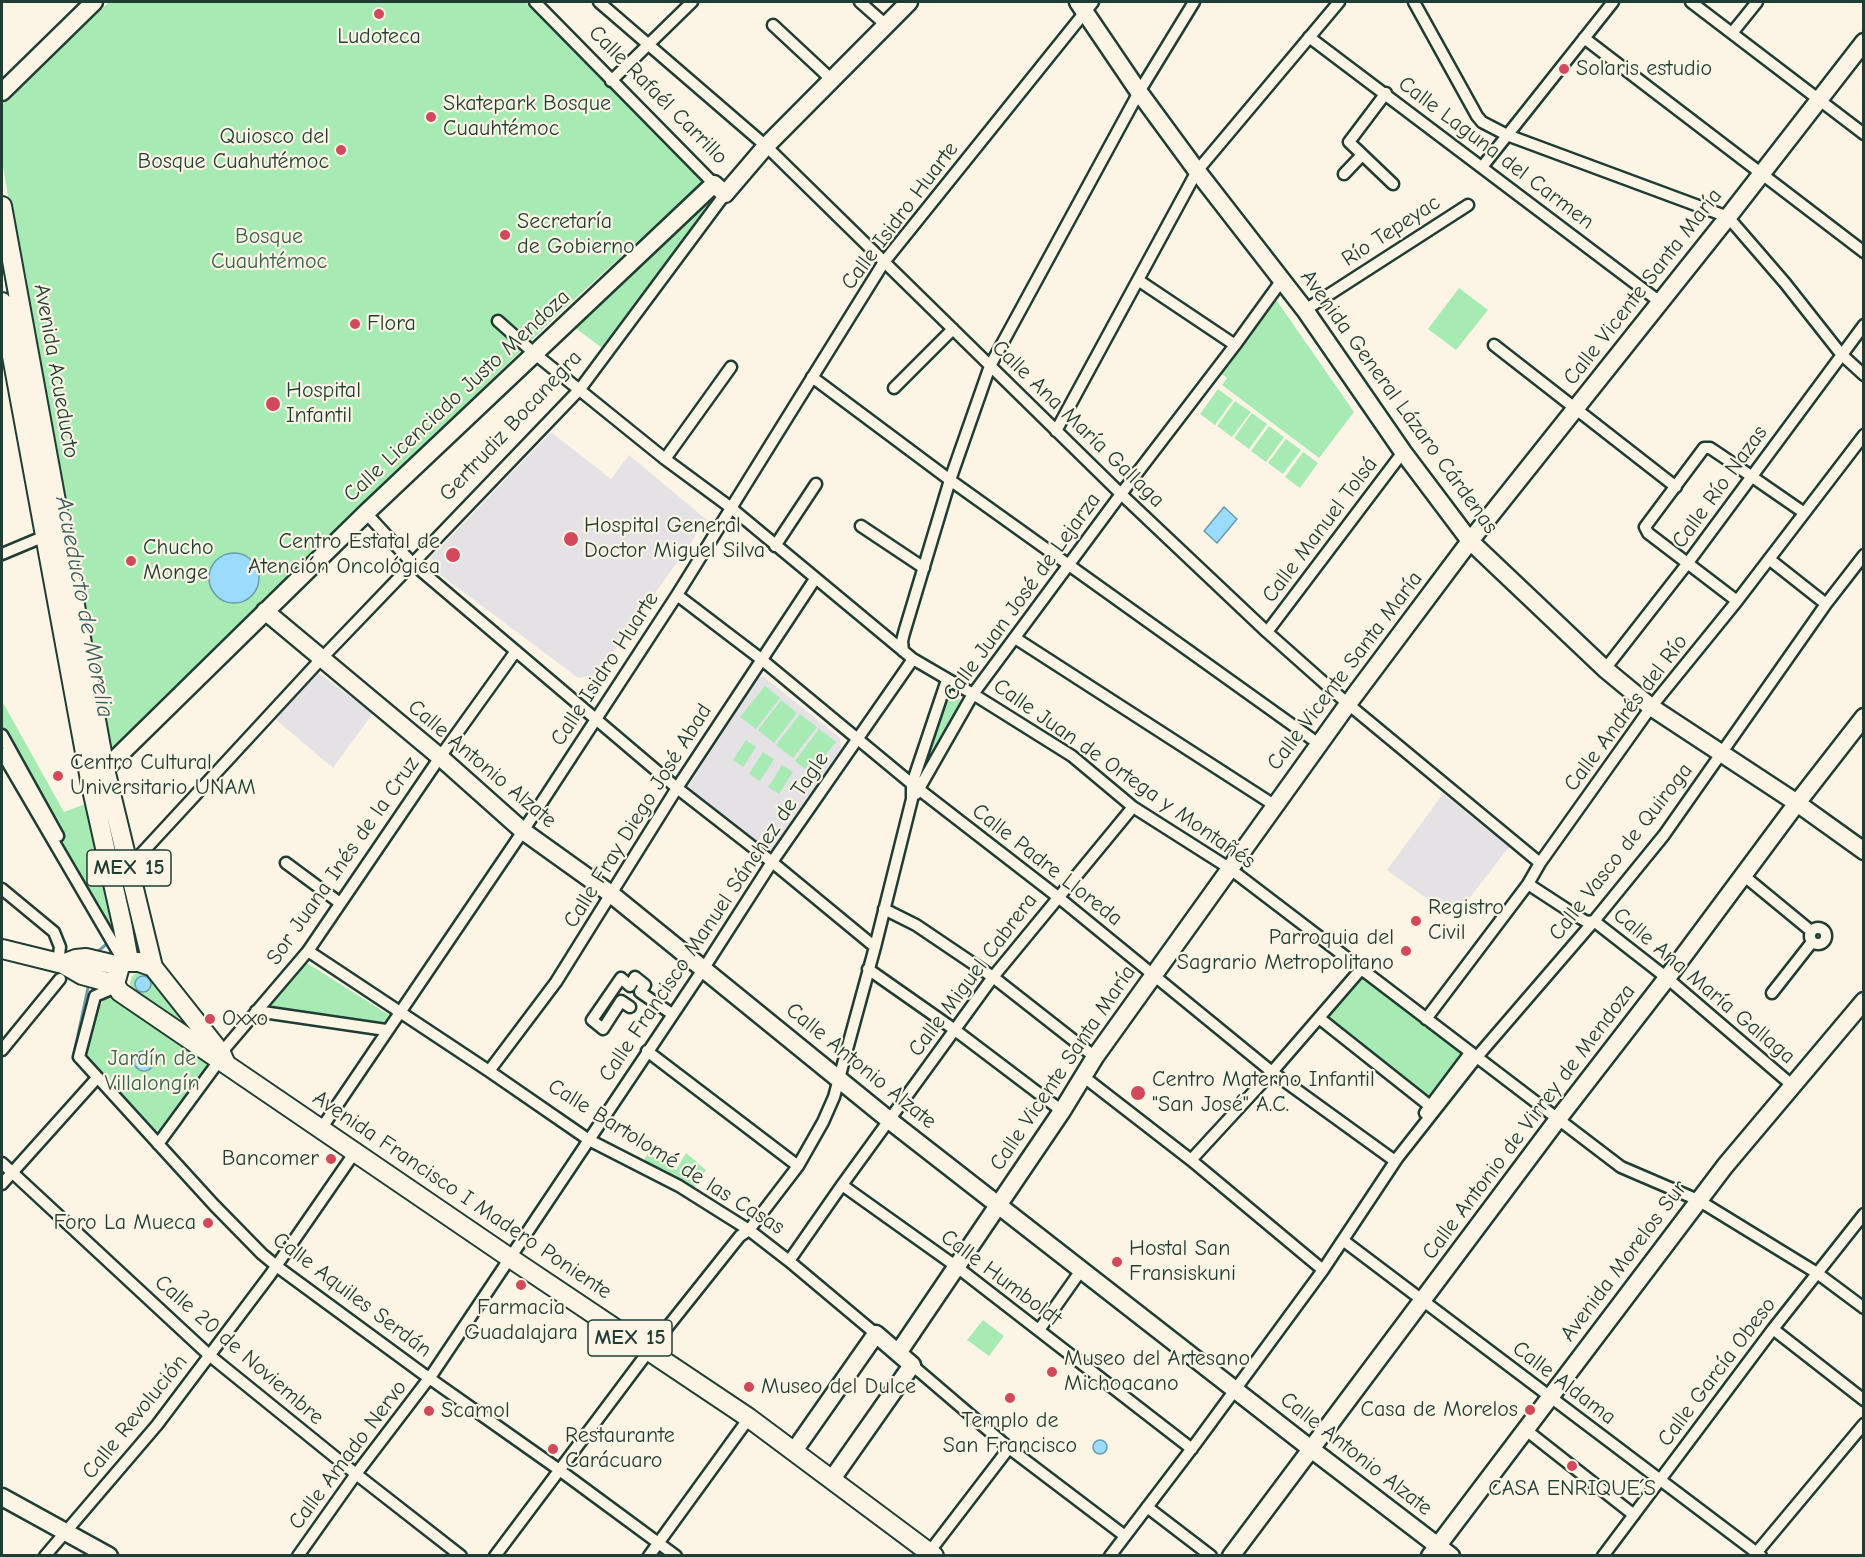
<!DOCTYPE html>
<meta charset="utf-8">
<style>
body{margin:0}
#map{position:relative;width:1865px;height:1557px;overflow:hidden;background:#fcf5e5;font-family:"Comic Neue",sans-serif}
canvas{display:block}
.frame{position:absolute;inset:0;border:3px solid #1f3d34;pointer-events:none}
</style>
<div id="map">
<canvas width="1865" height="1557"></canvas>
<div class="frame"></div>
</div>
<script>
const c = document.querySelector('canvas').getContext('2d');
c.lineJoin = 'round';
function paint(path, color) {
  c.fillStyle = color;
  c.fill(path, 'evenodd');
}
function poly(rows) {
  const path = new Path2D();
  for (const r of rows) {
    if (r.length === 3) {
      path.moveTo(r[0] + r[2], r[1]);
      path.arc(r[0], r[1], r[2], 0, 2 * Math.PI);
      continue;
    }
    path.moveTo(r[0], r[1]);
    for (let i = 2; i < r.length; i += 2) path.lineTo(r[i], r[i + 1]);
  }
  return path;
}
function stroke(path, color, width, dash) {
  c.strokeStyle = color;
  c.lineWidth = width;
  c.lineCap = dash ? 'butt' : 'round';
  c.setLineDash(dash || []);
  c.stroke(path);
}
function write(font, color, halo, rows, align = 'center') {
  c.font = font + ' "Comic Neue",sans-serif';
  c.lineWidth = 4.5;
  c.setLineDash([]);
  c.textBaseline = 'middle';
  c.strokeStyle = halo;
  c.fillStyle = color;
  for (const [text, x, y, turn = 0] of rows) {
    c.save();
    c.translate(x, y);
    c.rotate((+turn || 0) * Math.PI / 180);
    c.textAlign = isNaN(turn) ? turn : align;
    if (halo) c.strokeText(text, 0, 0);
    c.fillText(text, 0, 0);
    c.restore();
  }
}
const built = poly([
 [551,432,611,479,629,455,707,520,597,675,578,678,430,567,430,558],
 [317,672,373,713,333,768,275,719],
 [763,676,840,738,841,749,769,853,688,787,757,679],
 [1443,794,1509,847,1454,918,1387,870]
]);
const green = poly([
 [109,2,525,2,702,182,553,319,122,745,104,748,2,161,2,112,3,104],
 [699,204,707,211,602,348,574,327],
 [1459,288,1488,310,1456,350,1428,329],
 [1275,298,1354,412,1319,458,1222,385,1227,378,1220,373],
 [1218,389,1233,400,1215,425,1200,414],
 [1235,401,1251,412,1232,437,1217,426],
 [1252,413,1267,424,1249,449,1234,438],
 [1269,426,1284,437,1266,462,1251,451],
 [1286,439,1301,450,1283,474,1268,463],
 [1303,452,1318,463,1300,488,1285,477],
 [765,686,780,698,756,729,740,717],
 [946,692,963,701,924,772,944,694],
 [781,700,797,713,774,743,758,730],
 [2,701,64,812,85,804,117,924,114,930,110,931,2,748],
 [800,714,817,727,793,758,776,745],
 [819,729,836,742,811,773,795,761],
 [746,740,756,747,743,767,733,760],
 [763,752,774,759,760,781,749,774],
 [782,765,793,772,779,794,768,787],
 [307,963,389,1015,383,1024,267,1007],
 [141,971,152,975,179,1017,176,1020,131,990,130,983,132,976],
 [1362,977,1462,1055,1428,1099,1325,1017],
 [113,997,211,1062,164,1128,152,1132,83,1058,100,1005,104,1000],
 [686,1153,706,1170,692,1191,643,1162,647,1154,676,1170],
 [983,1320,1004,1336,989,1356,967,1340]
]);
const water = poly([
 [1224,507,1237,519,1217,543,1204,531,1224,507],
 [234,578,25],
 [143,984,8],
 [144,1061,10],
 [1100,1447,7]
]);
const stream = poly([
 [2,255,9,298],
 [96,953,109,942],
 [77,1063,73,1058,89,983],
 [96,1083,169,1163]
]);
const street = poly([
 [535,2,714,184],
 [599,2,766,146,1121,494,1267,632,1348,704,1540,863],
 [860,2,886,25],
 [1414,2,1477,116,1482,122,1507,135,1728,217,1785,283,1841,354,1864,375],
 [1691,2,1864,134],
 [773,25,832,80],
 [1732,33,1757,2],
 [1309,37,1660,302],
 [1584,38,1864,252],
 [611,81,692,2],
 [1386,93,1349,142,1393,184],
 [1482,167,1613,2],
 [1344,174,1362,155],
 [1138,280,1235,345],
 [1305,310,1468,205],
 [498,321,535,354,665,459,730,507,913,659,973,694,1072,756,1133,807,1229,868,1621,1167,1698,1200,1817,1273,1864,1308],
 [1494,345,1676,487],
 [812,377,950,480,1319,744],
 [894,388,953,329],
 [1056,431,1197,171,1339,2],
 [665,459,731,367],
 [366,513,412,563,677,788,772,862,875,947],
 [861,526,924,568],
 [775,546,816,484],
 [2,554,45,536],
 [1769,559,1826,604],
 [677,595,761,659,912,784,1058,897,1272,1072,1395,1161],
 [1737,601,1648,533,1645,527,1704,448,1710,448,1722,456,1803,512],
 [1267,632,1403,452],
 [1015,638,1274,805],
 [903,651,902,641,904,633,950,480,990,366,1139,92,1194,2],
 [1605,669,1687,564,1864,325],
 [2,735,58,836],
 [2,753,124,962],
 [916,794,973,694,1121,494,1235,345,1282,280],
 [286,863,340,903],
 [129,867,322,658,580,389,725,194],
 [1743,875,1811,931],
 [1528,884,1580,918,1587,922,1594,921,1667,978,1793,1086],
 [2,889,54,932,60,947,58,963],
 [884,909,916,925,993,977,1095,1057],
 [1818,936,8],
 [308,951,489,1071,589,1140,679,1186,749,1230,789,1261,876,1334],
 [868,969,955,1030,1062,1111],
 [116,987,95,996,79,1057,214,1205,262,1254,279,1268,422,1373,558,1469,676,1556],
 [1772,993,1812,942],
 [630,1007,621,1001,603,1029,592,1020,621,978,630,986,635,977,645,985,640,992,672,1014],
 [256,1011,386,1030],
 [1319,1018,1430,1106],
 [1426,1019,1528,884,1540,863,1651,707,1737,601,1864,435],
 [2,1050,60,979],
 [647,1051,798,1166],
 [489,1071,556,982,677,788,815,579],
 [1084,1077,1191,1160,1323,1270],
 [1425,1113,1470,1053],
 [321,1129,523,831,677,595,884,262,1093,2],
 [158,1144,216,1065,221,1053,308,951,440,757,516,651],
 [1191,1160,1272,1072,1362,968],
 [1395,1161,1476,1058,1594,921,1664,835,1826,604,1864,555],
 [2,1163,209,1355,356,1474,461,1556],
 [2,1184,97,1078],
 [842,1185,957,1267,1192,1449],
 [1344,1241,1761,1556],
 [789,1261,842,1185,993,977,1133,807],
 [1773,1329,1864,1400],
 [1039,1330,1082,1269],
 [912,1365,1009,1448,1125,1536],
 [1526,1430,1634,1515],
 [1147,1507,1211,1556],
 [1757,1552,1864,1424],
 [927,1555,1009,1448],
 [45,1556,157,1425,270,1275,355,1152],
 [298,1556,356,1474,433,1373,704,968,772,862,913,659],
 [495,1556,654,1344,740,1236,749,1230,798,1166,823,1122,834,1097,875,947,912,799,912,784,947,680],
 [649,1556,749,1418],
 [1110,1556,1196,1443,1323,1270,1398,1157],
 [1603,1556,1773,1329,1864,1214]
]);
const secondary = poly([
 [1078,2,1139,92,1197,171,1305,310,1403,452,1470,541,1605,669,1651,707,1797,803,1864,851],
 [2,92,94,2],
 [265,611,440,757,523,831,611,894,889,1120,1311,1449,1451,1556],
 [105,769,366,513,714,184,725,194,766,146,909,2],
 [898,1353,1062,1111,1095,1057,1348,704,1470,541,1728,217,1864,42],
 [794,1451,876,1334,912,1365,832,1479],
 [2,1497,109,1556],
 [1231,1556,1558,1119,1667,978,1797,803,1864,717],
 [1430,1556,1725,1166,1864,1001]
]);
const primary = poly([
 [2,206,105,769,153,967],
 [2,302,91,785,123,928,129,961],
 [2,949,63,964,82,975,115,984],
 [63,964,76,959,86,958,120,966],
 [226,1064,221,1053,153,967,139,962,124,962,120,966,115,984,120,992,510,1258,749,1418,934,1556]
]);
const markers = [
 [379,14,6,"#d1495b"],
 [1564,69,6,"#d1495b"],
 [431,117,6,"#d1495b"],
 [341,150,6,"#d1495b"],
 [505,235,6,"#d1495b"],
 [355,324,6,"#d1495b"],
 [273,404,8,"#d1495b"],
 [571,539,8,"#d1495b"],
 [453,555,8,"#d1495b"],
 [131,561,6,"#d1495b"],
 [58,776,6,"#d1495b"],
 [1416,921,6,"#d1495b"],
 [1406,951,6,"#d1495b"],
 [210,1019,6,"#d1495b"],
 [1138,1093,8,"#d1495b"],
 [331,1159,6,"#d1495b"],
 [208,1223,6,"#d1495b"],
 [1117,1262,6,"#d1495b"],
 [521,1285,6,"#d1495b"],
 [1052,1372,6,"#d1495b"],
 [749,1387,6,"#d1495b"],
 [1010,1398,6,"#d1495b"],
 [1530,1410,6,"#d1495b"],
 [429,1411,6,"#d1495b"],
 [553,1449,6,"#d1495b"],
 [1572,1466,6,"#d1495b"]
];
const shields = [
 [129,868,84],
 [630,1338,84]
];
const shieldNames = [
 ["MEX 15",129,868],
 ["MEX 15",630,1338]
];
const poiNames = [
 ["Ludoteca",379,37,"center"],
 ["Solaris estudio",1576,69],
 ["Skatepark Bosque",443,104],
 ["Cuauhtémoc",443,129],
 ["Quiosco del",329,137,"right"],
 ["Bosque Cuahutémoc",329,162,"right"],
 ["Secretaría",517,222],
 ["de Gobierno",517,247],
 ["Flora",367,324],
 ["Hospital",286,391],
 ["Infantil",286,416],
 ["Hospital General",584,526],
 ["Doctor Miguel Silva",584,551],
 ["Centro Estatal de",440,542,"right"],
 ["Atención Oncológica",440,567,"right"],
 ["Chucho",143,548],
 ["Monge",143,573],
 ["Centro Cultural",70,763],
 ["Universitario UNAM",70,788],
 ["Registro",1428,908],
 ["Civil",1428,933],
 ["Parroquia del",1394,938,"right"],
 ["Sagrario Metropolitano",1394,963,"right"],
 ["Oxxo",222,1019],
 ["Centro Materno Infantil",1152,1080],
 ["\"San José\" A.C.",1152,1105],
 ["Bancomer",319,1159,"right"],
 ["Foro La Mueca",196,1223,"right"],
 ["Hostal San",1129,1249],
 ["Fransiskuni",1129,1274],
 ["Farmacia",521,1308,"center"],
 ["Guadalajara",521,1333,"center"],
 ["Museo del Artesano",1064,1359],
 ["Michoacano",1064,1384],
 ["Museo del Dulce",761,1387],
 ["Casa de Morelos",1518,1410,"right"],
 ["Scamol",441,1411],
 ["Templo de",1010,1421,"center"],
 ["San Francisco",1010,1446,"center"],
 ["Restaurante",565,1436],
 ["Carácuaro",565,1461],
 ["CASA ENRIQUE´S",1572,1489,"center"]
];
const streetNames = [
 ["Calle Rafaél Carrillo",658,95,45],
 ["Calle Laguna del Carmen",1496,153,37],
 ["Calle Isidro Huarte",900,216,-53],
 ["Río Tepeyac",1391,231,-33],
 ["Calle Vicente Santa María",1643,287,-52],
 ["Avenida Acueducto",56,371,80],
 ["Calle Licenciado Justo Mendoza",457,396,-43],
 ["Avenida General Lázaro Cárdenas",1399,402,54],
 ["Calle Ana María Gallaga",1078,424,44],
 ["Gertrudiz Bocanegra",511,426,-47],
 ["Calle Río Nazas",1720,487,-54],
 ["Calle Manuel Tolsá",1320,530,-53],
 ["Calle Juan José de Lejarza",1022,597,-54],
 ["Calle Isidro Huarte",605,669,-57],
 ["Calle Vicente Santa María",1345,671,-53],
 ["Calle Andrés del Río",1626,713,-53],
 ["Calle Antonio Alzate",482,764,40],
 ["Calle Juan de Ortega y Montañés",1124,774,35],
 ["Calle Fray Diego José Abad",638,816,-58],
 ["Calle Vasco de Quiroga",1621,852,-52],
 ["Sor Juana Inés de la Cruz",343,861,-55],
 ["Calle Padre Lloreda",1047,865,38],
 ["Calle Francisco Manuel Sánchez de Tagle",714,917,-56],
 ["Calle Miguel Cabrera",973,975,-53],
 ["Calle Ana María Gallaga",1704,986,40],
 ["Calle Antonio Alzate",861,1066,39],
 ["Calle Vicente Santa María",1063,1068,-56],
 ["Calle Antonio de Virrey de Mendoza",1529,1122,-53],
 ["Calle Bartolomé de las Casas",666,1157,32],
 ["Avenida Francisco I Madero Poniente",462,1195,34],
 ["Avenida Morelos Sur",1624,1261,-53],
 ["Calle Humboldt",1001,1278,37],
 ["Calle Aquiles Serdán",352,1295,37],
 ["Calle 20 de Noviembre",239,1350,41],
 ["Calle García Obeso",1717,1372,-53],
 ["Calle Aldama",1564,1383,37],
 ["Calle Revolución",135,1417,-51],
 ["Calle Antonio Alzate",1356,1454,38],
 ["Calle Amado Nervo",348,1455,-53]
];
const parkNames = [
 ["Bosque",269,237],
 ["Cuauhtémoc",269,262],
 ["Jardín de",152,1059],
 ["Villalongín",152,1084]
];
const waterNames = [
 ["Acueducto de Morelia",84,607,79]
];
paint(built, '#e4e2e5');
paint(green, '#a8eab4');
paint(water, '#9bdbfc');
stroke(water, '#699cac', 1.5);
stroke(stream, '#699cac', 3);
stroke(street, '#1f3d34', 15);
stroke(secondary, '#1f3d34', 21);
stroke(primary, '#1f3d34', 22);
stroke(street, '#fcf5e5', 10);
stroke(secondary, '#fcf5e5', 16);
stroke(primary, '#fcf5e5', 18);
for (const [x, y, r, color] of markers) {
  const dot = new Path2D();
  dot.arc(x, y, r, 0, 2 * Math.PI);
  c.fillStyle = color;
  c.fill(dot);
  stroke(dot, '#fcf5e5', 2);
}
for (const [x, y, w] of shields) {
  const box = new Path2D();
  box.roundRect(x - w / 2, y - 18, w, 36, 4.5);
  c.fillStyle = '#fcf5e5';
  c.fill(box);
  stroke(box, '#1f3d34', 1.5);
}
write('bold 21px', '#1f3d34', null, shieldNames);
write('22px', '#1f3d34', '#fcf5e5', poiNames, 'left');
write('22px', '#1f3d34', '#fcf5e5', streetNames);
write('22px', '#3a604e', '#fcf5e5', parkNames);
write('italic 24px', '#385d5c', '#fcf5e5', waterNames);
</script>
